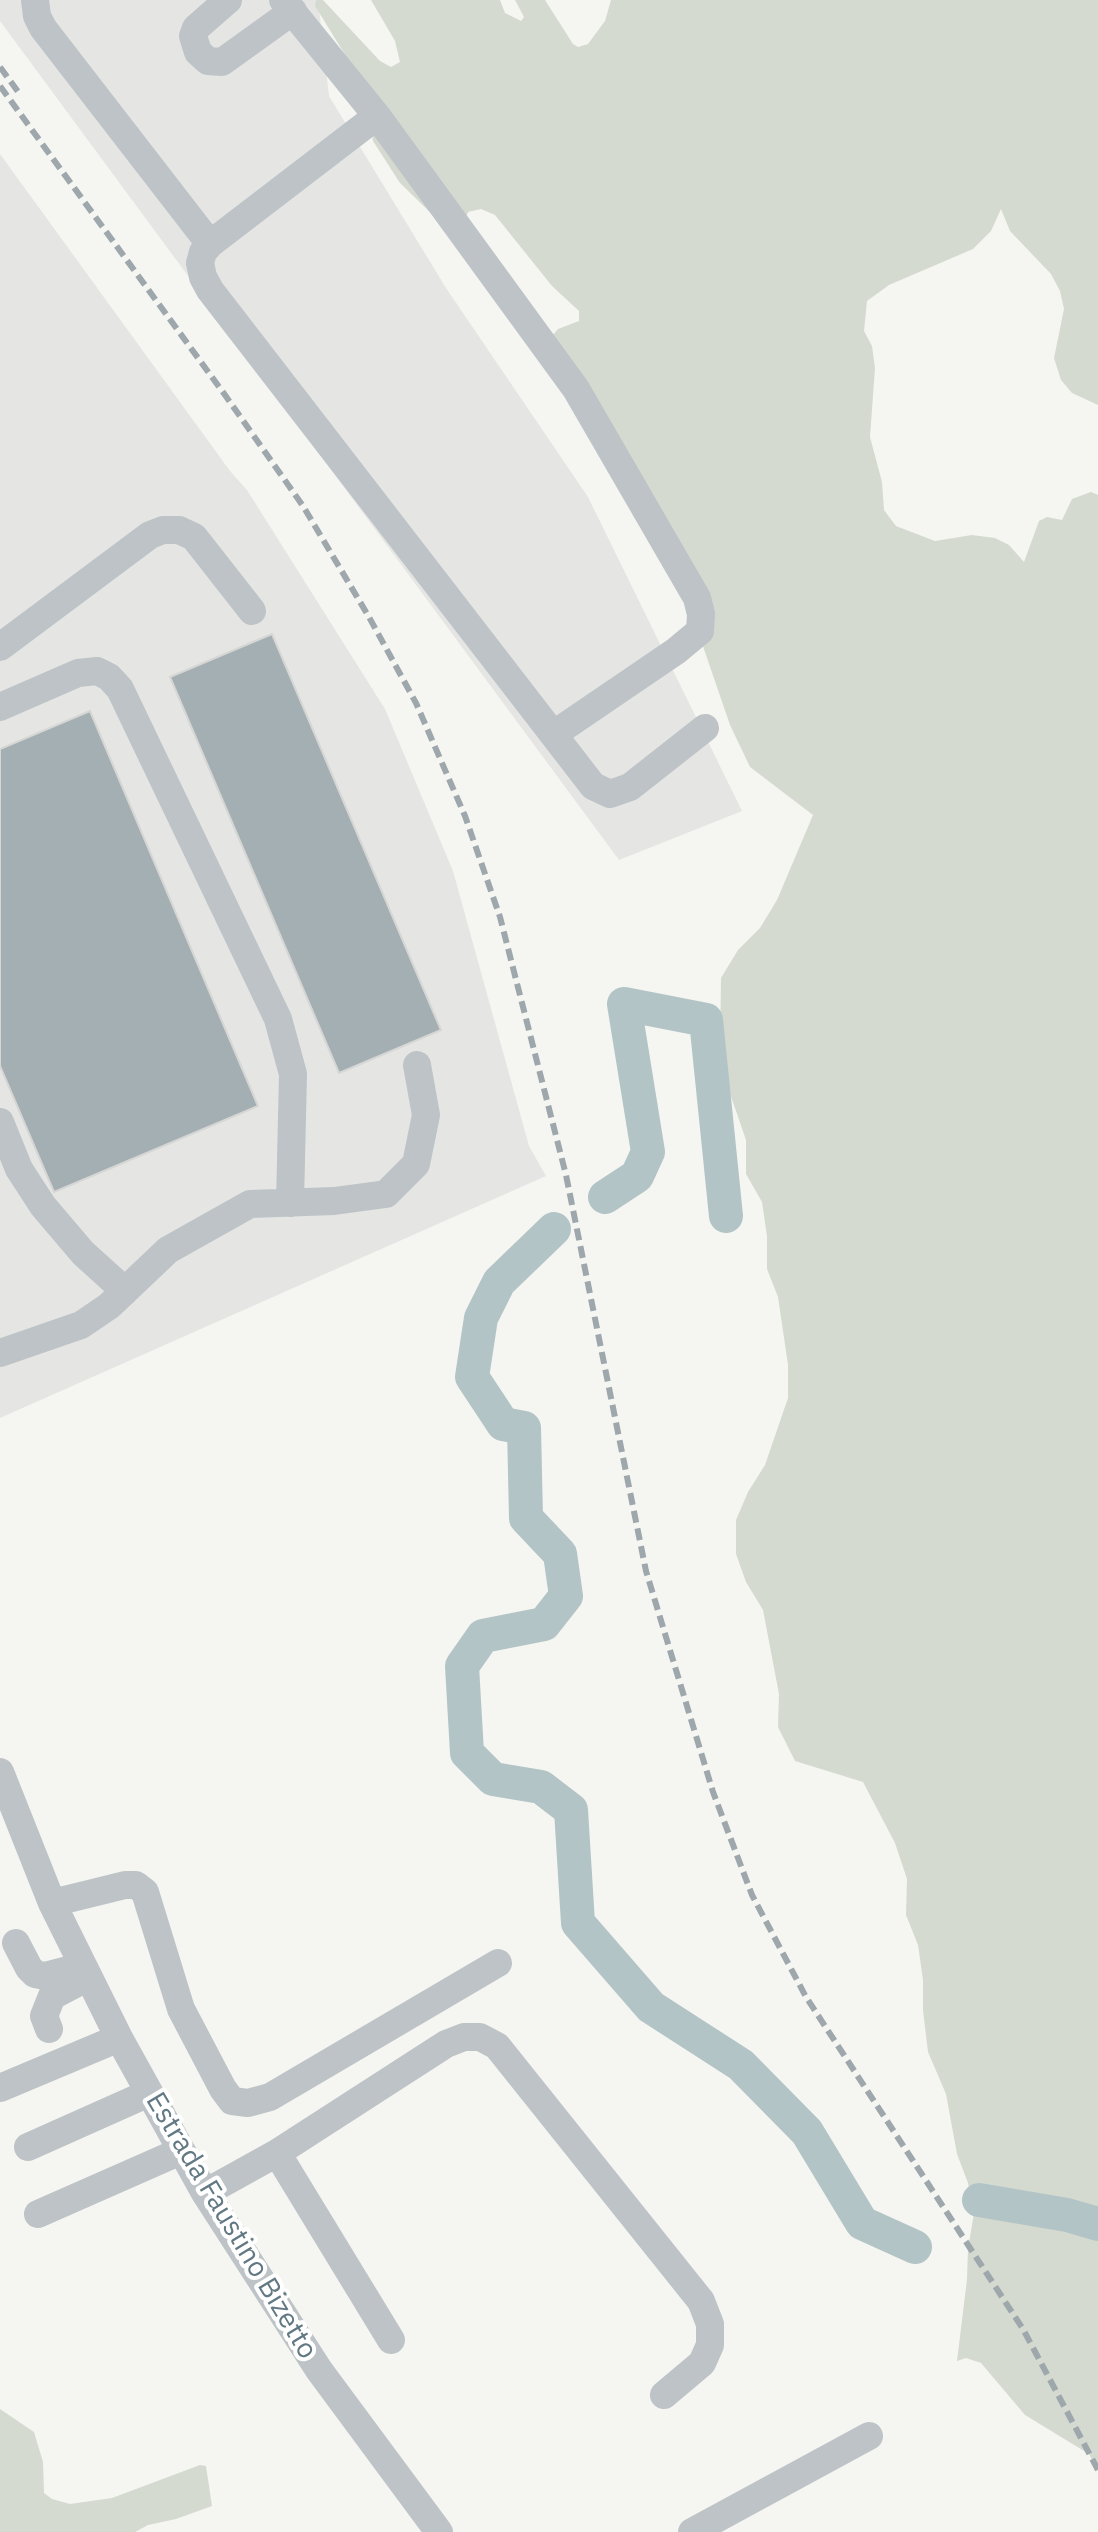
<!DOCTYPE html>
<style>
body{margin:0}
canvas{display:block;background:#f5f5f1}
</style>
<canvas width="1098" height="2532"></canvas>
<script>
const c = document.querySelector('canvas').getContext('2d');
c.lineJoin = 'round';
function paint(path, color) {
  c.fillStyle = color;
  c.fill(path, 'evenodd');
}
function poly(rows) {
  const path = new Path2D();
  for (const r of rows) {
    path.moveTo(r[0], r[1]);
    for (let i = 2; i < r.length; i += 2) path.lineTo(r[i], r[i + 1]);
  }
  return path;
}
function stroke(path, color, width, dash) {
  c.strokeStyle = color;
  c.lineWidth = width;
  c.lineCap = dash ? 'butt' : 'round';
  c.setLineDash(dash || []);
  c.stroke(path);
}
function write(font, color, halo, rows, align = 'center') {
  c.font = font + ' "IBM Plex Sans",sans-serif';
  c.lineWidth = 8;
  c.setLineDash([]);
  c.textBaseline = 'middle';
  c.strokeStyle = halo;
  c.fillStyle = color;
  for (const [text, x, y, turn = 0] of rows) {
    c.save();
    c.translate(x, y);
    c.rotate((+turn || 0) * Math.PI / 180);
    c.textAlign = isNaN(turn) ? turn : align;
    if (halo) c.strokeText(text, 0, 0);
    c.fillText(text, 0, 0);
    c.restore();
  }
}
const built = poly([
 [0,0,318,0,329,96,446,288,588,497,742,811,619,860,0,21],
 [0,154,230,471,247,490,385,709,453,871,529,1146,546,1176,0,1418]
]);
const green = poly([
 [316,0,323,0,380,61,391,67,400,62,395,41,371,0,500,0,505,13,521,21,524,17,515,0,545,0,573,44,578,47,588,44,605,21,611,0,1098,0,1098,405,1072,393,1061,380,1054,358,1064,309,1060,291,1051,274,1010,231,1001,209,991,231,973,249,889,285,867,301,864,331,872,346,875,368,870,437,882,482,884,510,896,526,935,541,972,535,995,538,1009,545,1024,562,1039,521,1047,517,1062,520,1072,499,1091,492,1098,495,1098,2471,1089,2454,1025,2415,981,2363,966,2358,957,2361,967,2279,968,2249,974,2213,968,2183,957,2154,946,2094,928,2052,923,2010,923,1980,918,1945,906,1915,907,1879,895,1843,863,1782,795,1761,778,1727,779,1694,763,1610,746,1582,736,1554,736,1520,748,1492,765,1465,788,1398,788,1365,778,1297,767,1269,767,1236,762,1202,746,1174,746,1140,725,1079,720,1045,721,978,738,950,760,928,777,900,813,815,750,767,730,725,682,585,552,336,558,329,579,321,579,311,552,286,495,215,481,209,468,212,466,218,437,219,400,183,373,141,368,97,362,82,315,6],
 [0,2409,34,2432,43,2462,44,2493,52,2499,70,2504,112,2498,200,2465,206,2466,212,2506,176,2519,148,2525,135,2532,0,2532]
]);
const river = poly([
 [605,1197,637,1176,648,1152,624,1004,706,1020,726,1216],
 [554,1229,499,1282,481,1318,472,1377,503,1424,524,1428,526,1518,560,1554,566,1596,544,1624,483,1636,462,1666,467,1753,493,1779,541,1787,571,1810,578,1923,651,2007,741,2065,807,2132,862,2223,915,2247],
 [979,2200,1067,2215,1098,2224]
]);
const building = poly([
 [272,634,441,1030,339,1073,170,677,272,634],
 [90,711,258,1106,54,1192,0,1066,0,749,90,711]
]);
const minor = poly([
 [35,0,37,16,43,28,210,244],
 [228,0,196,28,193,36,198,52,208,61,222,62,293,11],
 [283,0,377,116,210,244,203,252,200,263,203,277,210,290,593,786,610,794,630,787,705,728],
 [377,116,576,389,697,598,701,614,700,631,676,651,554,734],
 [0,647,150,535,163,530,179,530,194,537,252,611],
 [0,707,78,673,97,671,109,677,120,689,278,1019,293,1074,290,1203],
 [0,1122,19,1169,43,1206,83,1253,125,1291],
 [0,1353,81,1325,109,1306,168,1250,250,1204,334,1201,386,1194,416,1164,426,1115,417,1065],
 [0,1772,52,1903,119,2038,205,2193,319,2370,439,2532],
 [52,1903,125,1885,136,1885,145,1892,181,2009,223,2089,232,2101,248,2103,270,2097,498,1963],
 [16,1943,29,1968,35,1974,45,1976,83,1966],
 [49,2029,44,2016,52,1996,88,1977],
 [0,2088,119,2038],
 [28,2147,149,2093],
 [277,2153,391,2340],
 [205,2193,277,2153,446,2044,464,2037,480,2037,497,2046,701,2301,710,2324,710,2345,702,2363,664,2395],
 [38,2214,181,2151],
 [692,2532,869,2436]
]);
const rail = poly([
 [0,67,19,93],
 [0,86,225,395,303,506,369,617,416,703,465,816,500,917,566,1175,646,1571,713,1792,752,1895,806,1997,1023,2329,1098,2470]
]);
const streetNames = [
 ["Estrada Faustino Bizetto",231,2226,59]
];
paint(built, '#e5e6e4');
paint(green, '#d5dad0');
stroke(river, '#b3c4c6', 34);
paint(building, '#a4afb3');
stroke(building, '#d6d6d4', 2);
stroke(minor, '#bdc3c6', 28);
stroke(rail, '#9ea7ac', 6, [12, 6]);
write('28px', '#627984', '#fff', streetNames);
</script>
